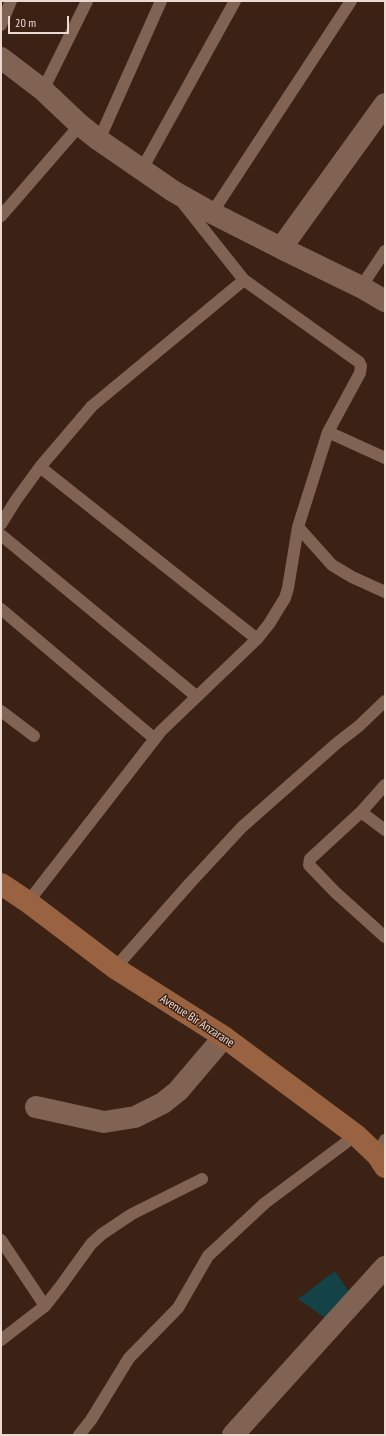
<!DOCTYPE html>
<style>
body{margin:0}
#map{position:relative;width:386px;height:1436px;overflow:hidden;background:#3c2215;font-family:"PT Sans Narrow",sans-serif}
canvas{display:block}
.frame{position:absolute;inset:0;border:2px solid #ecdad2;pointer-events:none}
.scale{position:absolute;left:8px;top:16px;width:61px;height:18px;box-sizing:border-box;border:2px solid #ecdad2;border-top:0;padding-left:5px;font-size:12px;line-height:14px;white-space:nowrap;color:#ecdad2;-webkit-text-stroke:3px #3c2215;paint-order:stroke}
</style>
<div id="map">
<canvas width="386" height="1436"></canvas>
<div class="frame"></div>
<div class="scale">20 m</div>
</div>
<script>
const c = document.querySelector('canvas').getContext('2d');
c.lineJoin = 'round';
function paint(path, color) {
  c.fillStyle = color;
  c.fill(path, 'evenodd');
}
function poly(rows) {
  const path = new Path2D();
  for (const r of rows) {
    path.moveTo(r[0], r[1]);
    for (let i = 2; i < r.length; i += 2) path.lineTo(r[i], r[i + 1]);
  }
  return path;
}
function stroke(path, color, width, dash) {
  c.strokeStyle = color;
  c.lineWidth = width;
  c.lineCap = dash ? 'butt' : 'round';
  c.setLineDash(dash || []);
  c.stroke(path);
}
function write(font, color, halo, rows, align = 'center') {
  c.font = font + ' "PT Sans Narrow",sans-serif';
  c.lineWidth = 3;
  c.setLineDash([]);
  c.textBaseline = 'middle';
  c.strokeStyle = halo;
  c.fillStyle = color;
  for (const [text, x, y, turn = 0] of rows) {
    c.save();
    c.translate(x, y);
    c.rotate((+turn || 0) * Math.PI / 180);
    c.textAlign = isNaN(turn) ? turn : align;
    if (halo) c.strokeText(text, 0, 0);
    c.fillText(text, 0, 0);
    c.restore();
  }
}
const building = poly([
 [335,1271,354,1299,331,1322,298,1299]
]);
const lane = poly([
 [1,25,11,1],
 [43,90,87,1],
 [99,140,161,1],
 [142,169,235,1],
 [182,202,244,280,359,362,361,366,360,373,328,432],
 [212,213,351,1],
 [1,216,80,125],
 [361,287,385,251],
 [385,458,328,432,298,527,332,565,352,577,385,592],
 [40,467,257,639],
 [1,524,16,500,40,467,92,406,244,280],
 [1,535,196,696],
 [1,609,155,739],
 [1,711,34,736],
 [385,785,361,812,310,859,309,865,335,892,385,937],
 [361,812,385,830],
 [28,902,161,731,257,639,269,624,285,598,288,588,298,527],
 [115,968,190,883,242,827,337,743,359,726,385,701],
 [377,1155,385,1140],
 [1,1240,45,1306],
 [1,1340,45,1306,60,1287,91,1244,102,1234,132,1214,202,1179],
 [79,1435,91,1420,129,1358,178,1308,208,1256,265,1203,356,1135]
]);
const street = poly([
 [1,58,43,90,80,125,99,140,173,191,212,213,281,248,385,104],
 [281,248,361,287,385,301],
 [36,1107,104,1122,135,1117,163,1103,178,1091,224,1037],
 [233,1435,385,1267]
]);
const secondary = poly([
 [1,884,28,902,115,968,224,1037,356,1135,377,1155,385,1167]
]);
const streetNames = [
 ["Avenue Bir Anzarane",197,1021,33]
];
paint(building, '#144347');
stroke(lane, '#816354', 12);
stroke(street, '#816354', 22);
stroke(secondary, '#996240', 22);
write('12px', '#ecdad2', '#3c2215', streetNames);
</script>
